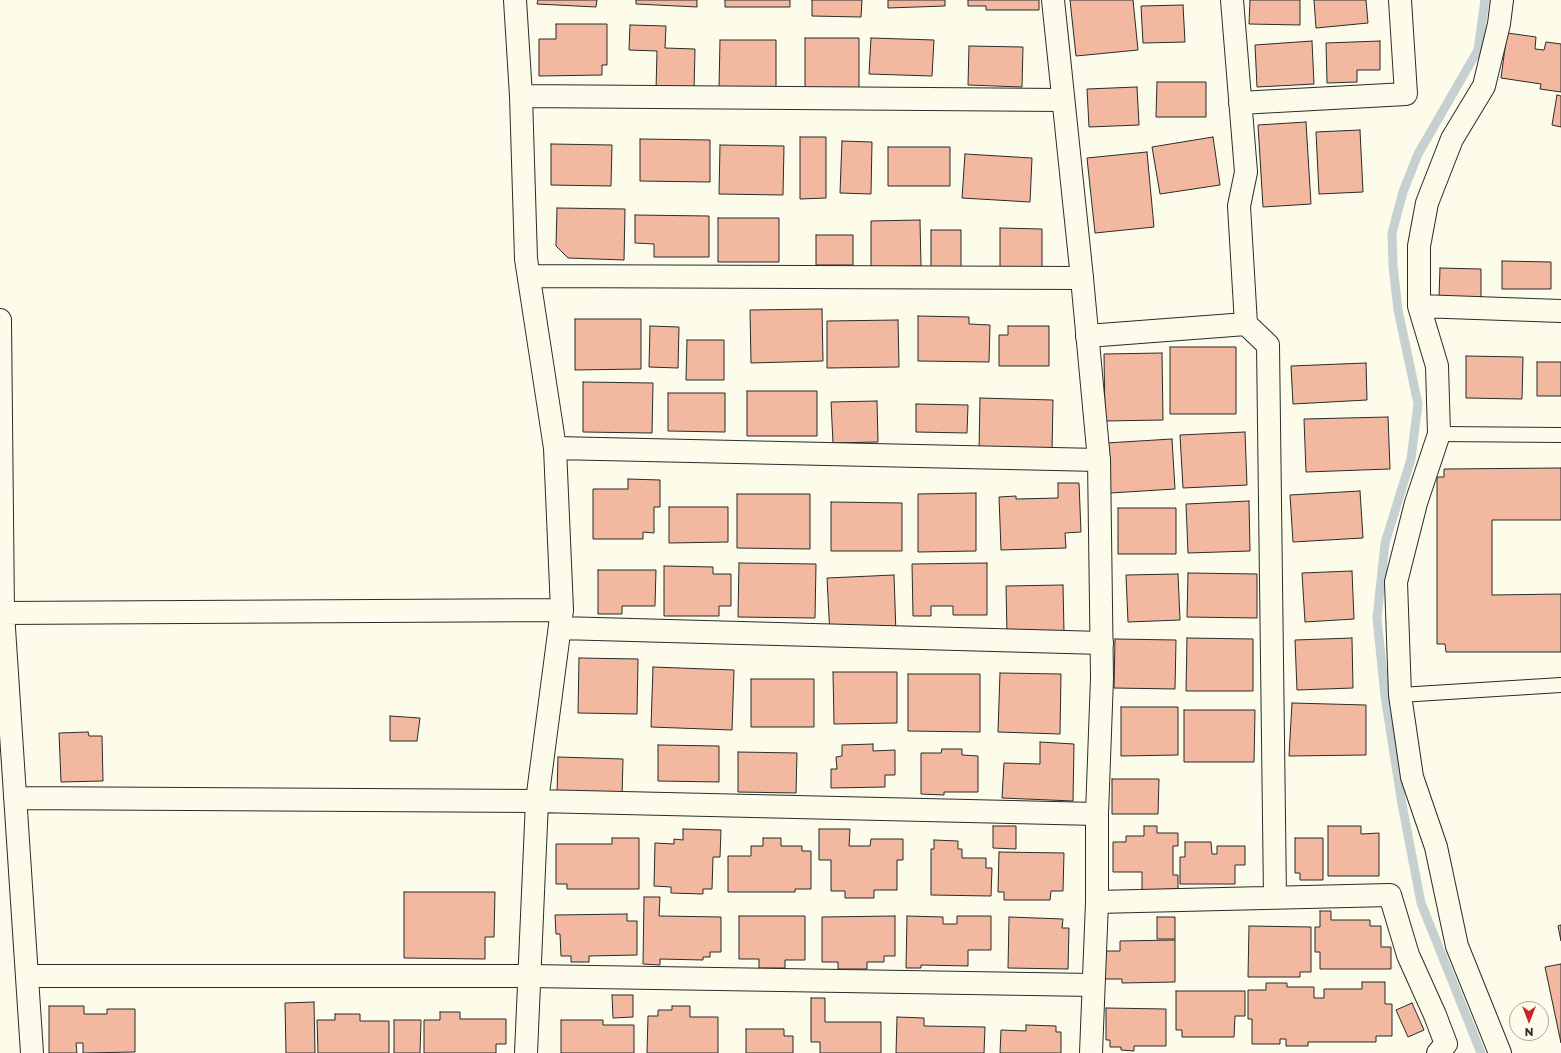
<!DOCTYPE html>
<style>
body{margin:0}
#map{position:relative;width:1561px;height:1053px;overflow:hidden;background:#fdfbea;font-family:Montserrat,sans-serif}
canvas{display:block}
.north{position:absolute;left:1509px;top:1001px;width:40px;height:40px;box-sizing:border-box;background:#fdfbea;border:1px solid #a9a89e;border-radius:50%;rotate:180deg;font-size:11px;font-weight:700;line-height:16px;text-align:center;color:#2b2b2b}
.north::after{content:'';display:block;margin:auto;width:14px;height:18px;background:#c62828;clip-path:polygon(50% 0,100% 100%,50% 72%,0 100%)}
</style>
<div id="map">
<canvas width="1561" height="1053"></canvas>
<div class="north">N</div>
</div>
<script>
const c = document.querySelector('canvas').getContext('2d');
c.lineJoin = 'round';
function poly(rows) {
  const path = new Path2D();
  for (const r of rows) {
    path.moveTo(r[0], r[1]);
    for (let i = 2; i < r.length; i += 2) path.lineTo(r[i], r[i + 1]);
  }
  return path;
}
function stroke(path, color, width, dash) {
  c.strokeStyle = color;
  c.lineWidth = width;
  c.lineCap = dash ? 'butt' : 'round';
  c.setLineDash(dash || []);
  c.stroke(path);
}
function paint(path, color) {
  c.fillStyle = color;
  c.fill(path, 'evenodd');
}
const stream = poly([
 [1481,1053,1421,903,1402,804,1385,696,1377,618,1385,543,1411,459,1418,404,1398,310,1393,266,1392,233,1403,192,1418,154,1478,50,1485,0]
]);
const building = poly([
 [538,0,597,0,596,7,537,4,538,0],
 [636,0,697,0,697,7,636,4,636,0],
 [725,0,790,0,790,7,725,7,725,0],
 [812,0,862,0,861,17,812,16,812,0],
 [888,0,945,0,945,6,888,8,888,0],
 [968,0,1039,0,1039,10,986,10,986,6,968,6,968,0],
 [1070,0,1133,0,1138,50,1076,56,1070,0],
 [1250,0,1300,0,1300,25,1249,24,1250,0],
 [1314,0,1366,0,1368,23,1316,28,1314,0],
 [1183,5,1185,42,1143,43,1141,6,1183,5],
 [556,24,607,24,607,65,602,65,602,75,539,76,539,39,556,39,556,24],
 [630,25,666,26,665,48,695,49,694,91,656,90,657,51,629,50,630,25],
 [1507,33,1536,37,1535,49,1544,50,1546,42,1561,44,1561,92,1540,89,1541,84,1501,78,1507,33],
 [805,38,859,38,859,92,805,92,805,38],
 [871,38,934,40,932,76,869,74,871,38],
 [720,40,776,40,776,89,719,89,720,40],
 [1312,41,1314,84,1257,87,1255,45,1312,41],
 [1380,41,1380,70,1357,70,1357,82,1327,83,1326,43,1380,41],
 [969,46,1023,47,1022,87,968,85,969,46],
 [1157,82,1206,82,1206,117,1156,117,1157,82],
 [1137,87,1139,125,1089,127,1087,89,1137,87],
 [1557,95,1561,96,1561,127,1552,125,1557,95],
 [1306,122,1311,204,1263,207,1258,125,1306,122],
 [1360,130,1363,192,1319,194,1316,132,1360,130],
 [800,137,826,137,826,198,800,199,800,137],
 [1213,137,1220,185,1160,194,1152,147,1213,137],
 [640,139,710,140,710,182,640,181,640,139],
 [842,141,872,142,871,194,840,193,842,141],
 [551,144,612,145,611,186,551,185,551,144],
 [720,145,784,146,783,195,719,194,720,145],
 [888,147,950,147,950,186,888,186,888,147],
 [1147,152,1154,227,1095,233,1087,158,1147,152],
 [965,154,1032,158,1030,202,962,198,965,154],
 [557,208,625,209,624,260,568,258,556,246,557,208],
 [635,215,709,216,709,257,654,257,654,244,635,243,635,215],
 [718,218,779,218,779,262,718,262,718,218],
 [920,220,921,266,871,267,871,221,920,220],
 [1000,228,1042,229,1042,274,1000,274,1000,228],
 [931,230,961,230,961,271,931,271,931,230],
 [816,235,853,235,853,265,816,265,816,235],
 [1502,261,1551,262,1551,289,1502,289,1502,261],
 [1440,268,1481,269,1481,297,1439,297,1440,268],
 [822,309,823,361,751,363,750,310,822,309],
 [918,316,969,317,969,324,990,325,989,362,918,361,918,316],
 [575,319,641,319,641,369,575,370,575,319],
 [898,320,899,367,827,368,827,321,898,320],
 [650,326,679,327,678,368,649,367,650,326],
 [1008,326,1049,326,1049,366,999,366,999,335,1008,335,1008,326],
 [687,340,724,340,724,380,686,380,687,340],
 [1170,347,1236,347,1236,414,1170,414,1170,347],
 [1162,353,1163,420,1105,421,1104,354,1162,353],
 [1466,356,1523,357,1522,399,1466,398,1466,356],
 [1537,362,1561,362,1561,396,1537,396,1537,362],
 [1366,363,1367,400,1293,404,1291,366,1366,363],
 [583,382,653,383,652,433,583,432,583,382],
 [747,391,817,391,817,436,747,436,747,391],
 [668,393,725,393,725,432,668,431,668,393],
 [980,398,1053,400,1052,452,979,451,980,398],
 [877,401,878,442,833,443,831,402,877,401],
 [916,404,968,405,967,433,916,432,916,404],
 [1388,417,1390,469,1306,472,1304,419,1388,417],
 [1245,432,1247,485,1183,488,1180,435,1245,432],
 [1172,439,1175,489,1110,493,1106,443,1172,439],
 [1561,468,1561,520,1492,520,1492,595,1561,594,1561,652,1446,652,1445,644,1437,644,1437,477,1444,477,1444,469,1561,468],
 [628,479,660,480,660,507,654,507,654,533,643,532,643,539,593,539,593,489,628,489,628,479],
 [1058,483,1079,483,1081,532,1065,533,1066,548,1001,550,999,497,1016,496,1016,499,1058,498,1058,483],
 [1360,491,1363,538,1293,542,1290,495,1360,491],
 [976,493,976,551,918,552,918,494,976,493],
 [737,494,810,494,810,549,737,548,737,494],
 [1249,501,1250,551,1188,553,1186,504,1249,501],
 [831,502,902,503,902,551,831,551,831,502],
 [669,507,728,507,728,542,669,543,669,507],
 [1118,508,1176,508,1176,554,1118,554,1118,508],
 [739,563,816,564,815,618,738,617,739,563],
 [987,563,987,615,953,615,953,606,931,606,931,616,913,616,912,564,987,563],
 [664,566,713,567,713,574,731,574,731,606,719,606,719,616,664,616,664,566],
 [598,570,656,570,655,606,622,606,622,614,598,614,598,570],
 [1352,571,1354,619,1305,622,1302,573,1352,571],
 [1188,573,1257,574,1257,618,1187,617,1188,573],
 [1178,574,1180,620,1128,622,1126,575,1178,574],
 [894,575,896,634,830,636,827,578,894,575],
 [1063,585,1064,632,1007,633,1006,586,1063,585],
 [1187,638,1253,639,1253,691,1186,691,1187,638],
 [1352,638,1353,688,1297,690,1295,640,1352,638],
 [1115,639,1176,640,1175,689,1114,688,1115,639],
 [579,658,638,659,637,714,578,713,579,658],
 [653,667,734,670,732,730,651,727,653,667],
 [833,672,897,672,897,723,834,724,833,672],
 [1000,673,1061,674,1060,734,998,732,1000,673],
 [908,674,980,674,980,732,908,731,908,674],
 [751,679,814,679,814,727,751,727,751,679],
 [1292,703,1366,705,1366,755,1289,756,1292,703],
 [1121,707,1178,707,1178,755,1121,756,1121,707],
 [1184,710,1255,710,1254,762,1184,762,1184,710],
 [390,716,420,718,417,741,390,741,390,716],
 [88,732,89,736,102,736,103,781,61,782,59,733,88,732],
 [1040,742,1074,744,1073,801,1002,798,1004,763,1040,764,1040,742],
 [873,744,873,751,895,750,895,775,885,775,885,787,831,788,831,769,837,769,836,757,842,756,842,745,873,744],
 [658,745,719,746,719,782,658,781,658,745],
 [942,749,962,749,962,755,978,756,978,792,944,792,944,795,921,794,921,753,941,753,942,749],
 [738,752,797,753,796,793,738,792,738,752],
 [558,757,623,759,622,796,557,794,558,757],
 [1112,779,1159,779,1158,814,1112,814,1112,779],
 [993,826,1016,826,1016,849,993,848,993,826],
 [1144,826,1157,826,1157,833,1178,833,1178,846,1173,846,1173,875,1178,875,1178,889,1142,890,1142,872,1113,872,1113,842,1126,842,1126,836,1144,836,1144,826],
 [1328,826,1361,826,1361,834,1379,833,1379,876,1328,876,1328,826],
 [683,829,721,830,720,857,713,857,712,889,703,889,703,894,671,893,671,887,654,886,655,843,674,844,674,839,683,840,683,829],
 [819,829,850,829,849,846,870,846,871,839,903,839,903,860,897,860,897,890,874,890,874,898,845,898,845,891,831,891,831,860,819,860,819,829],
 [612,838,639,838,639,889,567,889,567,884,556,884,556,844,612,844,612,838],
 [763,838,781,838,781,846,802,846,802,851,811,851,811,889,795,889,795,892,728,892,728,856,751,856,751,846,763,846,763,838],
 [1295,838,1323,838,1323,880,1300,880,1300,873,1295,873,1295,838],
 [934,840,958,841,958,849,962,849,962,858,986,858,986,868,992,868,991,896,931,895,931,849,934,849,934,840],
 [1185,842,1211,842,1212,854,1217,854,1217,846,1245,846,1245,865,1235,865,1235,884,1180,884,1180,857,1185,857,1185,842],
 [999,852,1064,853,1063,891,1051,891,1050,900,1004,900,1004,892,998,892,999,852],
 [404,892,495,892,494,937,485,937,485,959,404,958,404,892],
 [644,897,660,897,659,916,721,917,721,952,710,952,710,957,703,957,703,960,660,959,660,965,643,964,644,897],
 [1320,911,1331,911,1331,920,1370,920,1370,926,1381,926,1381,947,1391,947,1391,969,1320,969,1320,952,1315,952,1315,927,1320,927,1320,911],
 [627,914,627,921,637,921,637,955,589,956,589,962,571,962,571,956,561,956,560,934,556,934,555,915,627,914],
 [739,916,805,916,805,960,785,960,785,968,759,968,759,959,739,959,739,916],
 [895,916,895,956,884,956,884,962,867,962,867,969,838,969,838,962,822,962,822,917,895,916],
 [907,916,943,917,943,924,957,924,957,916,991,916,991,950,968,950,968,966,921,965,921,968,906,968,907,916],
 [1009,917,1063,919,1062,928,1069,928,1068,969,1008,968,1009,917],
 [1157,917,1175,917,1175,939,1157,939,1157,917],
 [1561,925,1561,941,1558,926,1561,925],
 [1249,926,1311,927,1311,972,1300,972,1300,977,1248,977,1249,926],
 [1175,940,1175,982,1122,983,1122,979,1105,979,1105,951,1120,951,1120,941,1175,940],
 [1561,964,1561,1043,1545,967,1561,964],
 [1362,982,1385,982,1385,1004,1392,1004,1392,1036,1376,1036,1376,1042,1308,1042,1308,1046,1286,1046,1286,1039,1280,1039,1280,1044,1252,1044,1252,1019,1248,1019,1248,990,1266,990,1266,983,1287,983,1287,987,1314,987,1314,998,1324,998,1324,989,1362,989,1362,982],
 [1176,991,1245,991,1245,1016,1235,1016,1234,1037,1182,1037,1182,1030,1176,1030,1176,991],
 [612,995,633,995,633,1017,613,1018,612,995],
 [811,998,825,998,825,1022,881,1022,881,1053,820,1053,820,1042,811,1042,811,998],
 [314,1002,315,1053,286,1053,285,1003,314,1002],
 [1412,1003,1424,1030,1408,1037,1396,1010,1412,1003],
 [49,1006,84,1006,84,1014,107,1014,107,1009,135,1009,135,1052,83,1053,83,1043,76,1043,77,1053,49,1053,49,1006],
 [672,1006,690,1006,690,1017,718,1017,718,1053,647,1053,648,1016,658,1016,658,1010,672,1010,672,1006],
 [1106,1008,1166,1009,1166,1046,1134,1046,1134,1051,1121,1050,1121,1047,1110,1047,1110,1040,1106,1040,1106,1008],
 [440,1012,460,1012,460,1019,506,1019,506,1044,496,1044,496,1053,424,1053,424,1020,440,1020,440,1012],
 [335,1014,360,1014,360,1021,389,1021,389,1053,318,1053,317,1020,335,1020,335,1014],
 [897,1017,924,1018,924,1026,985,1027,984,1053,896,1053,897,1017],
 [394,1020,421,1020,420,1053,394,1053,394,1020],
 [561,1020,603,1020,603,1025,634,1025,634,1053,561,1053,561,1020],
 [1026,1025,1056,1026,1056,1032,1061,1032,1061,1053,1000,1053,1001,1030,1026,1031,1026,1025],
 [746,1029,784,1029,784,1036,793,1036,793,1053,746,1053,746,1029]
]);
const service = poly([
 [1439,434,1561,435],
 [1400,695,1561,685]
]);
const minor = poly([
 [515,0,521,96,526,259,555,448,562,610,537,801,526,1053],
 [1232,0,1246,172,1239,206,1246,324],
 [521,96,1062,100],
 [1240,103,1406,94,1400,0],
 [529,276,1082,278],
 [1419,306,1561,311],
 [0,320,3,613,32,1053],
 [1087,336,1246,324,1268,345,1275,897],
 [555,448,1099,460],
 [0,613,562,610],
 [560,628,1102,643],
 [15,798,537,801,1097,814],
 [1097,902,1390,895,1408,955,1435,1015,1446,1044,1438,1053],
 [27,976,530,976,1093,985],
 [1500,1053,1457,946,1436,847,1412,777,1400,695,1396,582,1416,503,1439,434,1437,366,1419,306,1419,246,1427,203,1452,139,1484,86,1499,24,1502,0]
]);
const tertiary = poly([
 [1053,0,1082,278,1099,460,1102,678,1097,814,1097,902,1091,1053]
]);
stroke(stream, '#c7d0d0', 9);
paint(building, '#f2b8a0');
stroke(building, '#2b2b2b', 1);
stroke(service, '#2b2b2b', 16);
stroke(minor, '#2b2b2b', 24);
stroke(tertiary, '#2b2b2b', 24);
stroke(service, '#fdfbea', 14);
stroke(minor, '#fdfbea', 22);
stroke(tertiary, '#fdfbea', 22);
</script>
